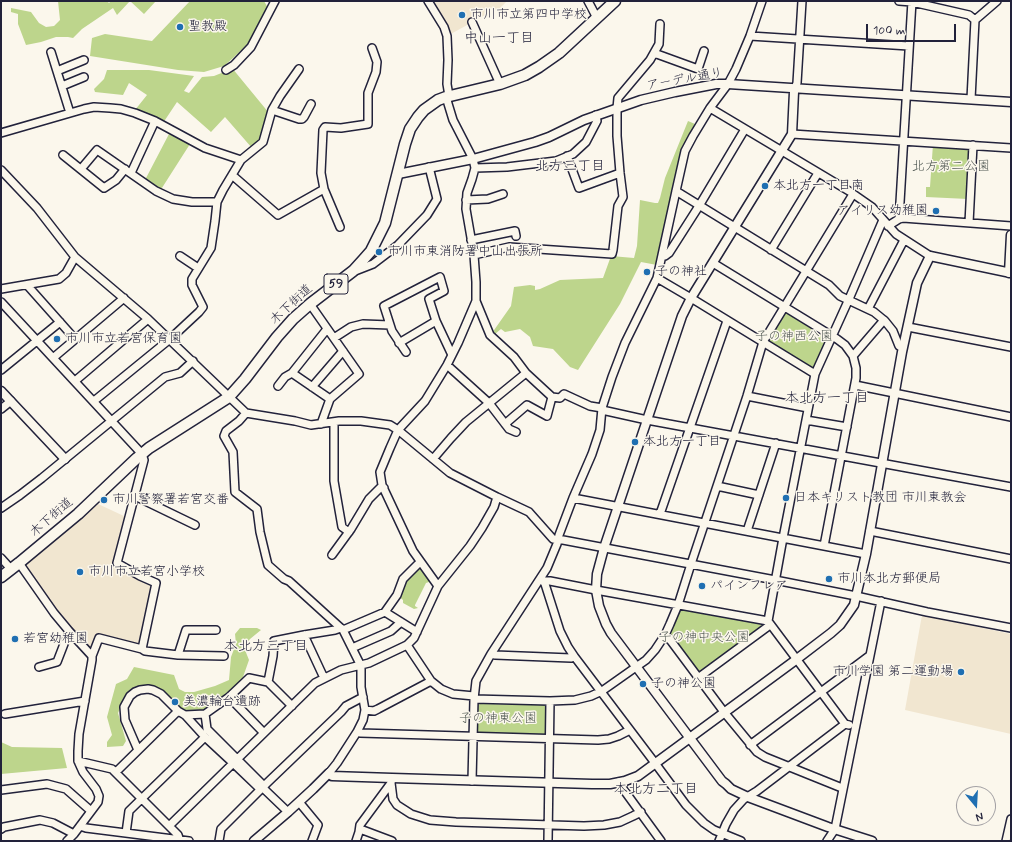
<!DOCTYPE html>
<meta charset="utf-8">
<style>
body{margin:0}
#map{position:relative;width:1012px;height:842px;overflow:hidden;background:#fbf7ec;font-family:Mynerve,sans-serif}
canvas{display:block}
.frame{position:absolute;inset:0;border:2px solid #22223b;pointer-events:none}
.north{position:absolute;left:956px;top:786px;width:40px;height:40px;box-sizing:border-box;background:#fbf7ec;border:1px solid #a4a2a5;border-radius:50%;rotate:162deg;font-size:11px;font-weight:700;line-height:16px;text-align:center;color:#22223b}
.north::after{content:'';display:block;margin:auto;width:14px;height:18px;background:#1f6fb2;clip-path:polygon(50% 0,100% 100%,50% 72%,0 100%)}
.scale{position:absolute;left:866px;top:24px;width:90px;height:18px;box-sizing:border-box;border:2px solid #22223b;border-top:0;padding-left:5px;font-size:12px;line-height:14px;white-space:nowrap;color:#22223b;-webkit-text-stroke:3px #fbf7ec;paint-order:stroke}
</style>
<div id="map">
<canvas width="1012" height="842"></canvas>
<div class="frame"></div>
<div class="north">N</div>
<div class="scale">100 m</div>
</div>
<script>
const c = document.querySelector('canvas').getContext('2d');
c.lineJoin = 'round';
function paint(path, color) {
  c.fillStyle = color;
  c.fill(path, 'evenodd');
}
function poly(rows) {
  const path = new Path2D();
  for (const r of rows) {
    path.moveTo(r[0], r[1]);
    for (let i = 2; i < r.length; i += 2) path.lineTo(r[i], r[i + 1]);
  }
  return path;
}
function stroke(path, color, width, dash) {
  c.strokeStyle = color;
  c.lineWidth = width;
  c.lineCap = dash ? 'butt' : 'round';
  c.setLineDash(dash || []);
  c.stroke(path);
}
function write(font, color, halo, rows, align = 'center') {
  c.font = font + ' Mynerve,"Klee One",sans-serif';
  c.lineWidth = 3;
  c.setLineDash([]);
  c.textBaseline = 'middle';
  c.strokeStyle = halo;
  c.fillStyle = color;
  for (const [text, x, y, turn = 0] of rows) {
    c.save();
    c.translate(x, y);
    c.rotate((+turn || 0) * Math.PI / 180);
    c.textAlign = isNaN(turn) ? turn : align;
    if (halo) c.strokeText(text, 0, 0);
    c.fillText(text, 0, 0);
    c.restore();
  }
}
const built = poly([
 [430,1,507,1,500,8,471,22,469,24,449,35],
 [96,503,126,517,115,564,153,583,141,645,139,646,99,636,93,649,90,650,72,630,56,611,25,567,25,565,69,527,71,527],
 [922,615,1011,634,1011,734,905,710]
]);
const green = poly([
 [58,1,107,1,109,3,111,1,156,1,144,14,130,1,117,15,113,8,82,29,73,38,68,37,56,37,41,42,26,45,18,24,18,14,11,12,11,8,31,12,39,23,46,27,54,26,60,20],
 [190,1,264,1,268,8,252,40,233,58,224,66,204,72,178,70,90,56,92,38,105,34,152,41],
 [232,68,269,113,262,140,252,148,225,117,211,132,177,102,163,123,135,110,147,95,129,83,123,95,95,92,94,89,104,79,107,70,149,70,194,76,184,91,189,93,202,77,214,76,224,72],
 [688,121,695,124,679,163,670,204,657,265,641,262,620,304,578,370,570,367,553,349,533,346,530,337,520,329,505,332,501,329,495,334,492,333,511,306,514,287,530,285,535,286,535,290,540,289,560,280,603,278,611,256,634,258,637,246,640,200,655,203,658,203,660,198,665,178],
 [169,134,190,144,160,191,145,180],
 [933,144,971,147,968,199,926,197,926,187,930,187],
 [786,311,826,336,827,340,814,367,810,369,765,342],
 [420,564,431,579,429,582,426,583,415,605,415,606,418,608,414,609,403,603,403,600,398,596,404,579],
 [679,608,766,624,701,672,698,672,669,635],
 [240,628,257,628,261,630,250,639,245,645,245,650,249,660,243,677,230,692,204,711,183,710,162,691,148,685,132,689,126,695,118,713,126,741,123,746,107,747,107,742,112,735,107,717,116,684,127,679,134,667,174,675,179,689,185,692,194,692,215,686,229,680,231,657,236,644,235,634],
 [480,704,544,705,546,707,547,734,544,736,477,734,475,732,476,706],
 [1,742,12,747,62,748,67,768,1,774]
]);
const minor = poly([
 [428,1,444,27,447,36,448,60,447,84,449,96],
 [588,1,597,18],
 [899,1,912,2,969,15,975,20],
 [472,22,500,84],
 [750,36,909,46],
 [51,52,70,113],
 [654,53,698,69,704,51],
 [226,70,234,65,251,47,275,1],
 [57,71,84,60],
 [62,86,84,77],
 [795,88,797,83,802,1],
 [971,99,975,20,997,1],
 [710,108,849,191,872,207,896,234,930,256],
 [272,110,299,119,302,119,304,117,311,104],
 [1,133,84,109,94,107,110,108,121,109,135,113,155,121,205,148,241,160],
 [792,134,1011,148],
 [63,155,104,188,116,180,125,169],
 [567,156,579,188,620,173],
 [475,168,507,167,540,163,556,161,573,154,586,142,597,121,596,115],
 [81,169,97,150,156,191,173,199,192,202,217,202],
 [1,170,37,208,75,257,148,319,246,413,295,421,311,425,339,421,361,421,390,425,398,430,450,473,497,497,529,512,553,539,563,540,775,580,856,596,927,612,1011,628],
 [131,173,155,121],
 [232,175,278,215,324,189],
 [676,191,829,285,840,296,874,312,885,321,893,331,899,346,903,347],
 [466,200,488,199,503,194],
 [899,219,912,1],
 [969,223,973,145],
 [888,226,899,219,903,218,1011,226],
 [340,227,324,189,321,173,323,130,325,127,341,128,368,124,368,93,376,72,377,62,372,48],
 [471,240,515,231,516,236],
 [771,250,818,173],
 [474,255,509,247,612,254,613,250,618,206,623,197,620,173,617,136,617,108,618,98,650,60,659,44,660,24],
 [662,255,676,191,685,151,693,136,710,108,728,84,736,69,750,36,762,1],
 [180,256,198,268],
 [713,263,837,339,845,345,853,356,856,368,856,378,824,546],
 [355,271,373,264,398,245,427,215,437,199,429,167],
 [657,278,691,298,815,374],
 [27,285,75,339],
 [1,289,59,279,66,273,75,257],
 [476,301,490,335,514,357,526,373,552,397,560,398,564,394,590,406,602,408],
 [1,302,142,454,144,460,117,563,140,576,156,583,142,649],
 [310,304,359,374,330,399,321,424],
 [868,309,904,240],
 [908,327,1011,347],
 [334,338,351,327,363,324,390,325],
 [399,343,436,321],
 [406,352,392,331,384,306,440,277,444,291,429,299,436,321,452,355],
 [853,356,884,320],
 [53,358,124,298],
 [447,365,489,403,509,429,516,432],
 [1,370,60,322],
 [292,373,330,399],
 [75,381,148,319],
 [855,385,1011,417],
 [278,386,285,377,292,373,327,329],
 [312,387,343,351],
 [747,396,808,408],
 [94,401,170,339,199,312,203,307,192,285,192,279,211,248,215,221,217,202,223,190,241,160,263,142,272,110,280,96,299,69],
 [1,409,11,401],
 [602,410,647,420,1011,487],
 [246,413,239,421,226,431,224,436,233,452,235,492,257,509,260,532,266,557,268,565,284,579,289,581,343,630,361,666,361,687,365,710,363,720,357,732,337,763,329,773],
 [806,420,847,427],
 [334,422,334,481,342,527,349,532],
 [505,424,527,405,547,416,552,397],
 [433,459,451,438,466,422,526,373],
 [717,486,759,495],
 [135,496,195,525],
 [573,498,866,554],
 [1,508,20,495,42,478,165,377,180,373,193,361],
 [660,514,727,321],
 [747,531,776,443],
 [870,531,1011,559],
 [332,555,351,529,369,499,380,488,384,488],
 [1,558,11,569],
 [19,563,54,613,69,631,92,656,92,660,79,734,78,751,78,761,83,772,96,789,99,796,98,802,74,834,67,841],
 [542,579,545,584,560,631,568,647,574,656,655,763,686,805,704,823,714,830,741,841],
 [544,581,550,581,596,590,768,621,845,724],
 [438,586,413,551,382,485,380,472,390,448,398,430,425,401,447,365,458,343,476,301,476,282,474,255,466,209,467,193,472,179,475,168,473,159,453,120,446,97],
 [385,612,417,632],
 [768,621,783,538,815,374,849,299,883,220],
 [343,630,385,612,397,595,403,579,420,562],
 [304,635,324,678],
 [665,635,671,641,724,712,757,752,765,757,842,788],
 [407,645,431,681,441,689,453,694,474,696],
 [352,648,391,631,401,622],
 [491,654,495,655,571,658,574,656],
 [178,655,186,630,216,630],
 [92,656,99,638,142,649,145,651,178,655,224,656],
 [39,667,57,662,69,631],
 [698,678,770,625],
 [229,697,264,733],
 [474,699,550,701,575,700,591,696,602,691,636,667,646,660,655,650,665,635,670,624,678,605,691,564,747,396,763,342,853,194],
 [292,706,268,682,273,656,274,641,304,635,335,630,341,628],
 [365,710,374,711,378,709,431,681],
 [5,714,85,701],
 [205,714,207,729,261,783,263,788],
 [185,715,205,714,229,697,249,678,268,682],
 [357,732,360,733,598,740,609,739,618,736,630,730],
 [750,745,869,656],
 [138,750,125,720,124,707,130,696,135,692,140,690,148,689,153,690,161,694,178,711,185,715,205,737,233,763,258,787,263,788,288,812],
 [78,761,112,769,178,835,180,841],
 [116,772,178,711],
 [392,778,391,783,393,799,397,805,411,814,430,820,456,822,584,826,604,825,620,822,633,816,641,812],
 [472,781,474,699,476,681,491,654,547,568,557,544,559,535,573,498,592,454,600,430,602,408,612,377,625,343,657,278,662,255,665,256,669,253,699,206,745,129],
 [619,782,621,786,661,841],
 [1,790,47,784,66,789,91,811],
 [299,802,318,825,312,841],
 [80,826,86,828,189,841],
 [169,826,315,683,341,670,369,663,407,645,414,638,438,586,470,546,482,528,494,507,497,497],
 [1,829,4,827,40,820,53,823,74,834],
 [360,829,392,841],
 [126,833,129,811,205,737],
 [219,841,221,829,267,783,341,712,346,706,363,697],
 [356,841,359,832,360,825,391,783],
 [548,841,550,701],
 [719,841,726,824,734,810,744,799,757,791,845,724,849,725],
 [827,841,835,829,881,601],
 [1006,841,1011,819]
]);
const tertiary = poly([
 [795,88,794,92,792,134,691,298,682,316,604,548,597,574,596,590,599,606,606,624,611,633,722,781,726,784,731,789,748,797,828,827,872,841],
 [398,174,473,159,535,142,549,137,584,120,641,100,675,92,716,84,728,84,1011,102],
 [1009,273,1011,235],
 [1,391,65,459],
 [254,841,288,812,313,789,329,773,332,776,392,778,592,784,610,784,625,781,638,776,793,662,831,633,840,625,854,605,866,554,902,352,917,283,930,256,1011,273]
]);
const primary = poly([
 [1,577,19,563,78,514,137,458,149,448,229,397,245,379,277,337,293,319,310,304,353,271,363,260,371,251,385,223,405,144,410,129,418,117,424,110,438,100,446,97,500,84,525,75,539,67,559,53,615,1]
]);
const markers = [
 [462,15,4,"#1f6fb2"],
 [180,27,4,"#1f6fb2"],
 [765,186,4,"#1f6fb2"],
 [936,211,4,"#1f6fb2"],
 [379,252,4,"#1f6fb2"],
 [647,272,4,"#1f6fb2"],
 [57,339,4,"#1f6fb2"],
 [635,442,4,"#1f6fb2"],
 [786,498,4,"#1f6fb2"],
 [104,500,4,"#1f6fb2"],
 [80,572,4,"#1f6fb2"],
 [829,579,4,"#1f6fb2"],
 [702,586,4,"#1f6fb2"],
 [15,639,4,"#1f6fb2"],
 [961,672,4,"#1f6fb2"],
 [643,684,4,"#1f6fb2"],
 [175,702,4,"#1f6fb2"]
];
const shields = [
 [336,284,24]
];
const shieldNames = [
 ["59",336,284]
];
const poiNames = [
 ["市川市立第四中学校",470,15],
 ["聖教殿",188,27],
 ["本北方一丁目南",773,186],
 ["アイリス幼稚園",928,211,"right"],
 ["市川市東消防署中山出張所",387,252],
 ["子の神社",655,272],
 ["市川市立若宮保育園",65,339],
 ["本北方一丁目",643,442],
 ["日本キリスト教団 市川東教会",794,498],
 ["市川警察署若宮交番",112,500],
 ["市川市立若宮小学校",88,572],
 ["市川本北方郵便局",837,579],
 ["パインフレア",710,586],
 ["若宮幼稚園",23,639],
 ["市川学園 第二運動場",953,672,"right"],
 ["子の神公園",651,684],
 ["美濃輪台遺跡",183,702]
];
const streetNames = [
 ["アーデル通り",685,80,-10],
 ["木下街道",292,305,-43],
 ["木下街道",52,518,-41]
];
const parkNames = [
 ["北方第二公園",951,167],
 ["子の神西公園",794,337],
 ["子の神中央公園",704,638],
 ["子の神東公園",498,719]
];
const neighbourhoodNames = [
 ["中山一丁目",499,39],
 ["北方三丁目",570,167],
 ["本北方一丁目",827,399],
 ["本北方三丁目",266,647],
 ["本北方二丁目",656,790]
];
paint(built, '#f1e6d0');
paint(green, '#bdd58c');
stroke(minor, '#22223b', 10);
stroke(tertiary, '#22223b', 11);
stroke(primary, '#22223b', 13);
stroke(minor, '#fbf7ec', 7);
stroke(tertiary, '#fbf7ec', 8);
stroke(primary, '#fbf7ec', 10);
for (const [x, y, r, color] of markers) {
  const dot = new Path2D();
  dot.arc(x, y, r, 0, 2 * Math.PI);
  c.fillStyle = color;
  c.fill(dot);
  stroke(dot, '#fbf7ec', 1.5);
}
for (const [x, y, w] of shields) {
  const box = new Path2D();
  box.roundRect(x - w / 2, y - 10, w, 20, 3);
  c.fillStyle = '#fbf7ec';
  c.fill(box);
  stroke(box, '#22223b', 1);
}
write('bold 12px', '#22223b', null, shieldNames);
write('13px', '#22223b', '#fbf7ec', poiNames, 'left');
write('13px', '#22223b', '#fbf7ec', streetNames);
write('13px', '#505853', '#fbf7ec', parkNames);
write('14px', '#22223b', '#fbf7ec', neighbourhoodNames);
</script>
